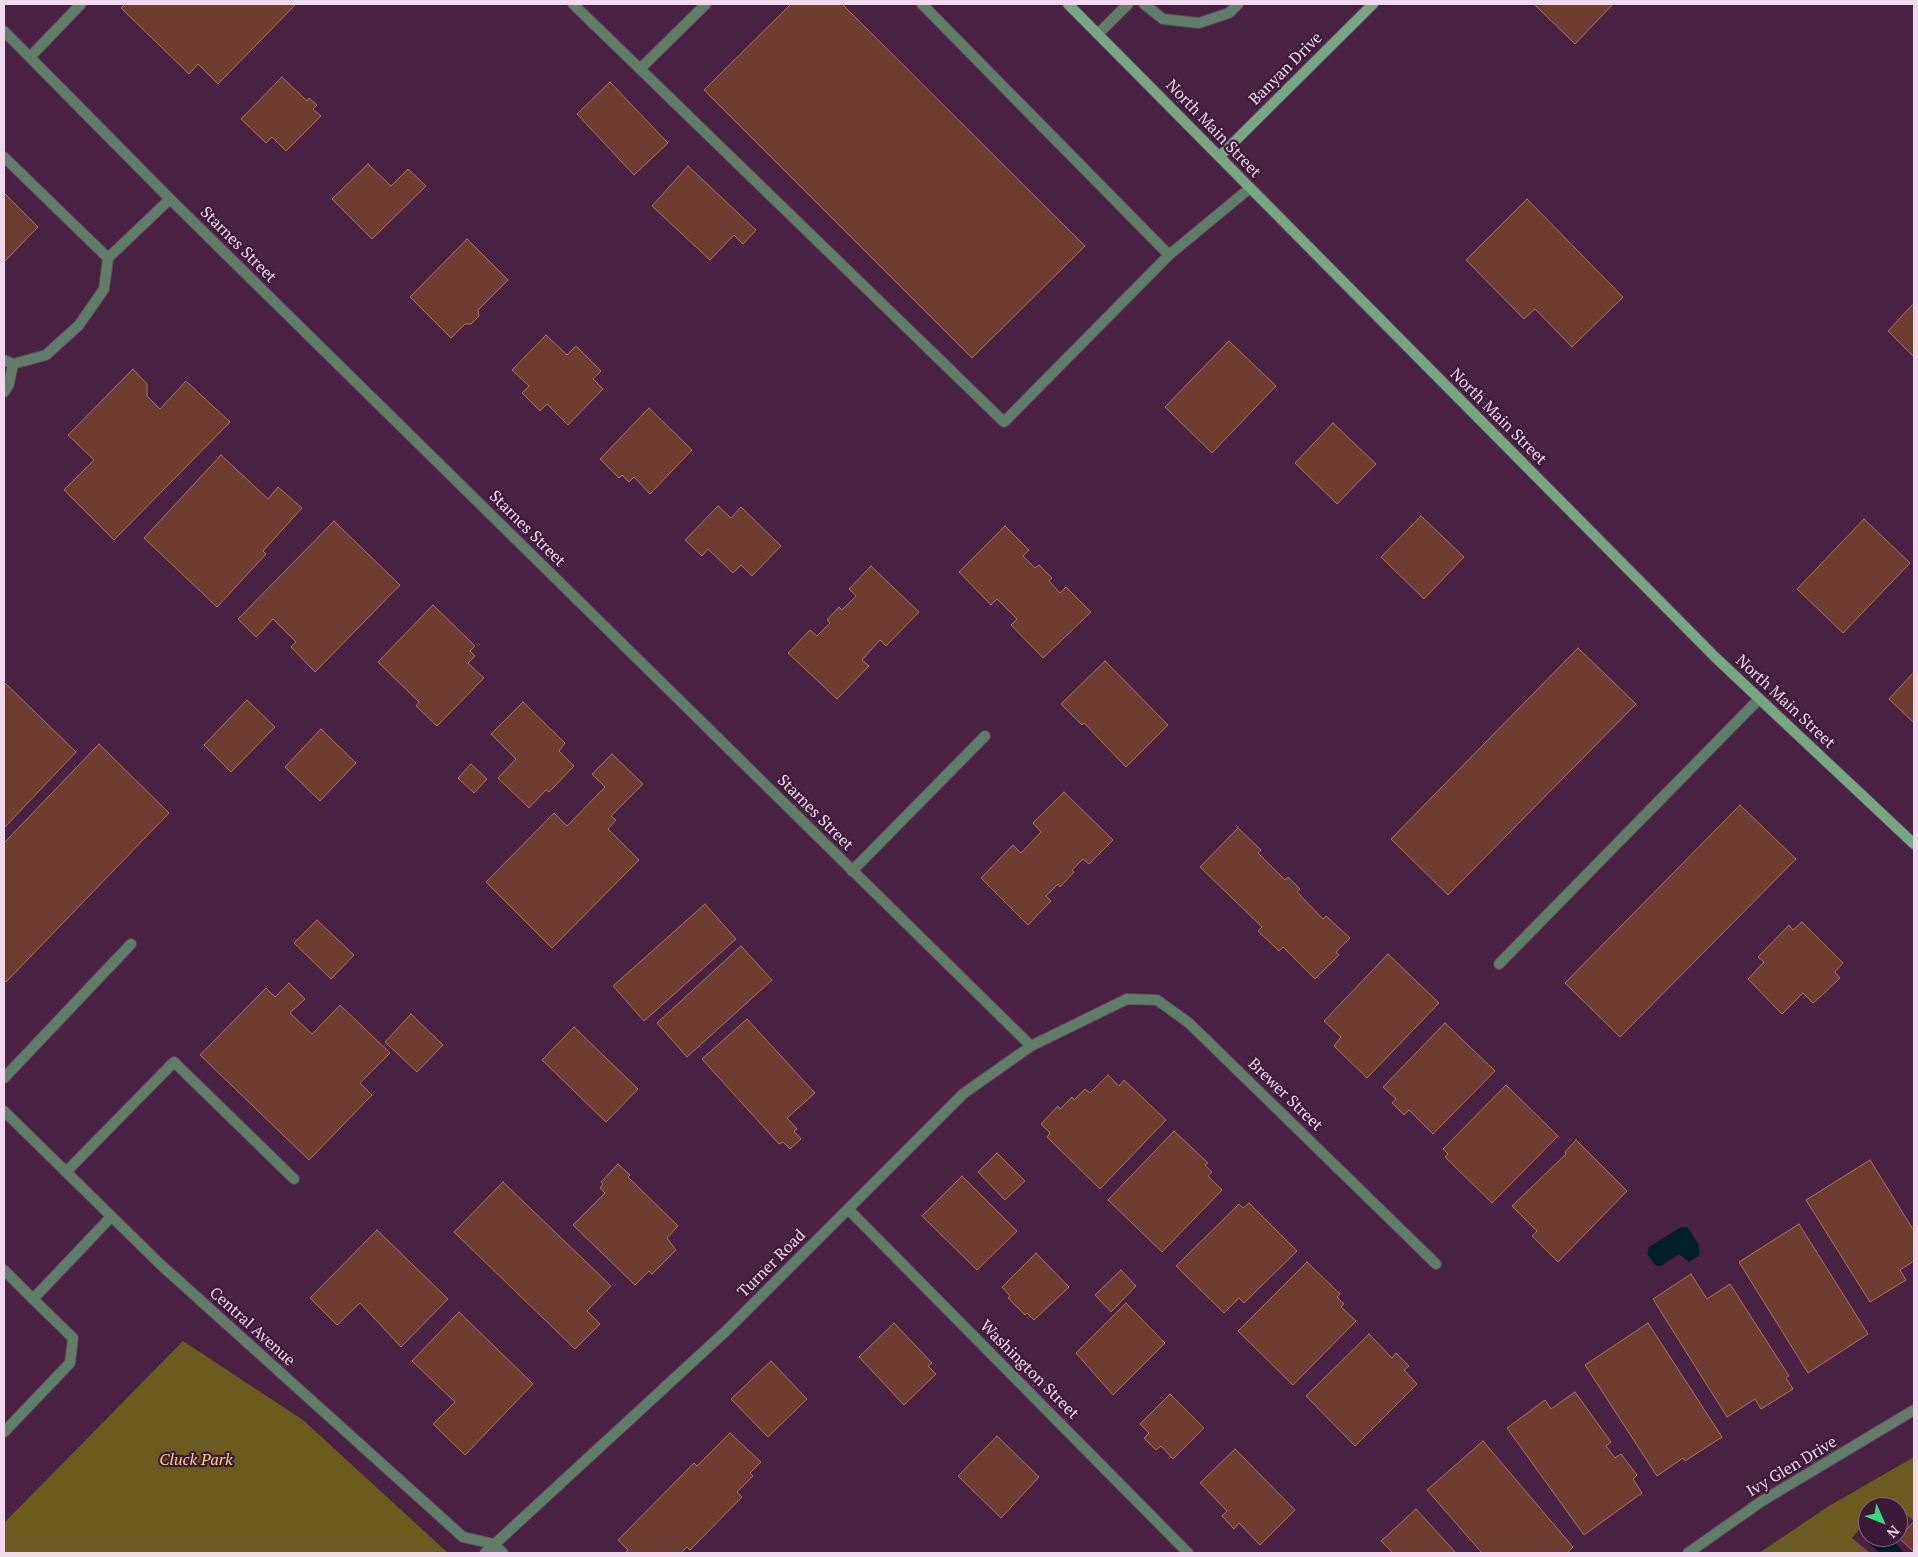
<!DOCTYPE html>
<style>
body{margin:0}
#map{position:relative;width:1918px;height:1557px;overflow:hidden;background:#492242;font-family:"PT Serif",serif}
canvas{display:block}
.frame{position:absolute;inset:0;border:5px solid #f3d9ed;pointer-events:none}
.north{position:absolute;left:1858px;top:1497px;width:50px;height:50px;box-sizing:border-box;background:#3e1838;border:1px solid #866580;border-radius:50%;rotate:134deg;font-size:14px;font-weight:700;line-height:20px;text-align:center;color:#f3d9ed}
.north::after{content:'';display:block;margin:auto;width:18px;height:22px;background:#37d880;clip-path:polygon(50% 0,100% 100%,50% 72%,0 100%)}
</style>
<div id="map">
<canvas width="1918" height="1557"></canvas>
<div class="frame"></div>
<div class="north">N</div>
</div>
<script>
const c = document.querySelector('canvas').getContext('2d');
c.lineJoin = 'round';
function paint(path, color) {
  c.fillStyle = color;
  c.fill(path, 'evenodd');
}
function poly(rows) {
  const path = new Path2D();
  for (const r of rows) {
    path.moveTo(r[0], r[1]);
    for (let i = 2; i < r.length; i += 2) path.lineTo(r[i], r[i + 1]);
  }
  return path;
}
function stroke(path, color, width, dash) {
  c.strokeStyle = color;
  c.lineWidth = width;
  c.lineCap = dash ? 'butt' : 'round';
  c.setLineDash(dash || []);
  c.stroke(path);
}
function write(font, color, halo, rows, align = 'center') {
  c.font = font + ' "PT Serif",serif';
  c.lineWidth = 4.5;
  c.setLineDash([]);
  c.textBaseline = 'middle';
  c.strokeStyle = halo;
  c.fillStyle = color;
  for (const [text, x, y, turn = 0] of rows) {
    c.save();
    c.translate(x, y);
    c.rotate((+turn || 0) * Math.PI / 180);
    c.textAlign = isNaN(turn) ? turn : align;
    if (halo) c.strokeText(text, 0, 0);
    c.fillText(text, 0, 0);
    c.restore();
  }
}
const green = poly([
 [183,1341,303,1420,448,1553,4,1553,4,1523],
 [1914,1457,1914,1521,1886,1498,1878,1507,1868,1507,1868,1519,1852,1538,1870,1553,1759,1553,1829,1506]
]);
const water = poly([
 [1681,1227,1687,1227,1698,1243,1700,1255,1689,1262,1679,1254,1661,1266,1656,1266,1647,1254,1649,1247],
 [1868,1519,1868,1537,1891,1537,1904,1553,1880,1553,1867,1542,1864,1528]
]);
const building = poly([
 [125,4,296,4,218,84,198,64,189,74,121,8,125,4],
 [791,4,842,4,1085,246,972,358,704,90,791,4],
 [1534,4,1613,4,1575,44,1534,4],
 [282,77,307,101,309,98,317,105,313,109,321,116,286,151,272,137,266,143,241,119,282,77],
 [610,82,668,143,634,175,577,114,610,82],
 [368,164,391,186,408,169,426,186,372,239,332,199,368,164],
 [688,166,756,230,743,244,734,235,710,260,652,206,688,166],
 [4,193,38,227,4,262,4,193],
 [1527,199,1623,297,1572,347,1535,309,1524,319,1466,260,1527,199],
 [467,239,508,280,478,310,479,316,471,324,465,324,451,338,410,297,467,239],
 [1914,303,1914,357,1888,331,1914,303],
 [546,335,567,355,576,346,601,371,593,379,603,389,568,425,547,404,540,411,522,393,529,386,512,370,546,335],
 [1229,341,1276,386,1212,453,1165,407,1229,341],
 [133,369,147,384,147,396,160,409,186,381,230,422,114,540,64,490,94,460,68,435,133,369],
 [649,408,692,450,650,494,634,477,629,482,622,475,619,478,600,459,649,408],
 [1333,423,1376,464,1337,504,1295,463,1333,423],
 [221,455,268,499,278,487,302,508,263,551,266,554,217,607,144,538,221,455],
 [718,506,731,518,741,507,781,546,752,576,741,565,733,573,708,549,702,556,685,540,718,506],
 [1421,516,1464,557,1424,599,1381,557,1421,516],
 [1864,519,1910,563,1843,633,1797,589,1864,519],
 [334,521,400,585,315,672,291,647,296,642,273,619,256,637,238,619,334,521],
 [1005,526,1029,550,1023,556,1035,568,1039,565,1052,578,1049,581,1060,593,1066,587,1091,612,1043,658,1011,625,1017,619,997,599,991,605,959,572,1005,526],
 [871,566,919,612,886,646,880,640,862,660,869,666,837,699,788,653,810,630,817,636,830,623,827,620,839,607,842,610,856,596,849,589,871,566],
 [433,605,475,646,470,651,475,656,468,663,484,678,437,726,416,706,419,702,378,662,433,605],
 [1578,648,1636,704,1448,895,1391,839,1578,648],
 [1105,661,1168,725,1126,767,1084,723,1082,725,1061,704,1105,661],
 [1914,672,1914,723,1889,699,1914,672],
 [4,682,76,752,4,828,4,682],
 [247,700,275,727,231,772,204,745,247,700],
 [523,702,565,743,559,751,574,766,549,792,546,790,529,808,498,778,516,759,491,734,523,702],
 [321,729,356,763,320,801,285,767,321,729],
 [99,744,169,813,6,982,4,979,4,843,99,744],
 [612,754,643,784,611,816,616,820,608,829,639,860,552,948,486,882,554,813,567,826,605,787,592,774,612,754],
 [471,764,487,779,474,793,458,778,471,764],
 [1064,792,1113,840,1089,864,1083,859,1072,870,1074,872,1060,887,1058,884,1046,896,1051,901,1028,925,981,878,1013,845,1021,853,1041,832,1033,823,1064,792],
 [1740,805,1796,859,1620,1037,1565,983,1740,805],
 [1238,828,1261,850,1258,853,1285,880,1288,877,1300,889,1297,892,1323,919,1326,916,1350,938,1336,952,1339,955,1315,979,1283,947,1279,951,1258,931,1262,927,1200,867,1238,828],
 [705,904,736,939,644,1021,613,986,705,904],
 [317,920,354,955,331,979,294,943,317,920],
 [1802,922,1843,963,1835,972,1840,978,1819,998,1813,1003,1803,993,1782,1014,1748,979,1764,962,1758,957,1789,925,1793,930,1802,922],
 [741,946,772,980,687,1057,657,1023,741,946],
 [1388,954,1439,1003,1367,1078,1334,1046,1341,1037,1324,1021,1388,954],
 [289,983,305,999,290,1013,312,1034,340,1005,390,1053,360,1083,372,1095,309,1160,200,1055,266,988,275,997,289,983],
 [411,1014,443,1045,417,1072,385,1042,411,1014],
 [747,1019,815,1093,787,1118,797,1129,794,1131,801,1139,790,1149,783,1142,779,1144,702,1059,747,1019],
 [1445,1023,1495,1071,1433,1134,1409,1110,1404,1115,1392,1103,1396,1099,1383,1087,1445,1023],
 [574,1027,638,1089,606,1122,542,1060,574,1027],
 [1108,1075,1119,1086,1124,1080,1166,1120,1100,1189,1047,1137,1050,1133,1041,1124,1058,1106,1060,1109,1072,1097,1074,1100,1085,1089,1090,1093,1108,1075],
 [1506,1085,1558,1136,1492,1203,1445,1157,1448,1154,1443,1149,1506,1085],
 [1174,1131,1208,1163,1205,1165,1212,1172,1208,1176,1222,1190,1162,1252,1108,1200,1174,1131],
 [1576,1140,1627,1191,1558,1262,1532,1236,1537,1231,1512,1206,1566,1154,1565,1152,1576,1140],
 [997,1153,1025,1181,1005,1200,978,1172,997,1153],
 [1870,1160,1914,1231,1914,1261,1900,1270,1906,1280,1870,1302,1806,1200,1870,1160],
 [618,1164,630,1175,628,1177,678,1226,667,1238,676,1250,652,1274,649,1271,635,1285,573,1225,605,1193,600,1188,603,1184,601,1182,618,1164],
 [962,1176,1017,1231,977,1270,922,1216,962,1176],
 [503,1182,611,1286,587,1311,600,1324,575,1349,454,1232,503,1182],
 [1249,1203,1297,1251,1244,1303,1239,1298,1224,1313,1176,1266,1239,1204,1243,1208,1249,1203],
 [1799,1224,1868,1334,1808,1373,1739,1262,1799,1224],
 [377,1230,448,1299,401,1347,360,1303,337,1325,310,1298,377,1230],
 [1036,1253,1069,1287,1034,1320,1027,1313,1025,1315,1008,1298,1010,1296,1002,1287,1036,1253],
 [1307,1262,1340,1294,1337,1297,1344,1304,1341,1307,1356,1321,1293,1385,1238,1331,1307,1262],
 [1121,1270,1136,1286,1111,1312,1095,1295,1121,1270],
 [1691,1274,1707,1299,1730,1284,1789,1376,1786,1378,1793,1389,1761,1409,1755,1399,1727,1417,1653,1299,1691,1274],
 [1126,1303,1165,1343,1113,1395,1076,1353,1126,1303],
 [459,1312,533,1384,465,1455,433,1424,455,1402,412,1361,459,1312],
 [894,1323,932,1363,928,1366,936,1374,904,1405,859,1357,894,1323],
 [1648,1323,1722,1437,1685,1461,1683,1458,1657,1476,1585,1365,1648,1323],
 [1369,1334,1392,1358,1396,1353,1409,1366,1404,1370,1417,1384,1355,1446,1306,1396,1369,1334],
 [771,1361,807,1399,768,1437,731,1399,771,1361],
 [1575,1392,1611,1442,1606,1446,1615,1458,1621,1454,1637,1475,1633,1479,1642,1493,1584,1535,1507,1428,1545,1400,1551,1409,1575,1392],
 [1170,1394,1204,1428,1173,1459,1161,1446,1156,1450,1144,1438,1149,1433,1140,1424,1170,1394],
 [730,1433,761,1462,750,1473,753,1476,737,1492,742,1497,690,1550,687,1547,681,1553,625,1553,628,1550,618,1540,694,1463,697,1466,730,1433],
 [997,1436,1039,1477,1001,1518,958,1476,997,1436],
 [1483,1441,1573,1547,1567,1553,1482,1553,1427,1490,1483,1441],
 [1235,1449,1295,1510,1260,1545,1239,1523,1234,1529,1222,1516,1227,1511,1200,1483,1235,1449],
 [1416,1509,1456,1553,1393,1553,1381,1541,1416,1509],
 [1914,1521,1914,1552,1899,1538,1914,1521]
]);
const lane = poly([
 [573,4,1004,422,1169,255,1250,188],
 [922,4,1169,255],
 [1144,4,1163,19,1199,23,1229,13,1238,4],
 [1098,34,1128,4],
 [30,57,81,4],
 [641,68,706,4],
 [4,157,108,258],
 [4,360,13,364,46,355,79,325,104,289,108,258,170,199],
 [4,392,9,384,13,364],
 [852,871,985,736],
 [1499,964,1759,699],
 [4,1078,131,944],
 [66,1172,174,1062,294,1179],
 [4,1270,33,1299],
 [4,1432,70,1363,73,1338,33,1299,111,1217]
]);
const street = poly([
 [4,31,170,199,1031,1046],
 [4,1111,160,1264,463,1537,494,1544,503,1553],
 [848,1209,1188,1553],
 [485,1553,727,1330,963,1094,1031,1046,1127,999,1157,1000,1189,1023,1436,1264],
 [1688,1553,1762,1501,1914,1410]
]);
const secondary = poly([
 [1068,4,1716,658,1914,844],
 [1220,156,1373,4]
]);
const streetNames = [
 ["Banyan Drive",1286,69,-45],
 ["North Main Street",1213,129,46],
 ["Starnes Street",238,245,45],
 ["North Main Street",1498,417,45],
 ["Starnes Street",527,529,45],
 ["North Main Street",1785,702,43],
 ["Starnes Street",815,813,45],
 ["Brewer Street",1285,1095,44],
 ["Turner Road",772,1264,-45],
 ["Central Avenue",252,1327,42],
 ["Washington Street",1029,1370,45],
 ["Ivy Glen Drive",1792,1467,-31]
];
const parkNames = [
 ["Cluck Park",196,1460]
];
paint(green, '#6b5b1e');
paint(water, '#002028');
paint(building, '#6e3b2f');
stroke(building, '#ab7264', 1);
stroke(lane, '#643f5d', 12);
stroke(street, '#643f5d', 12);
stroke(secondary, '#643f5d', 12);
stroke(lane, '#5f7d68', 10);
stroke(street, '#5f7d68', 10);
stroke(secondary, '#76a785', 10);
write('16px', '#f3d9ed', '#3e1838', streetNames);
write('italic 16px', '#fada69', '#3e1838', parkNames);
</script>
